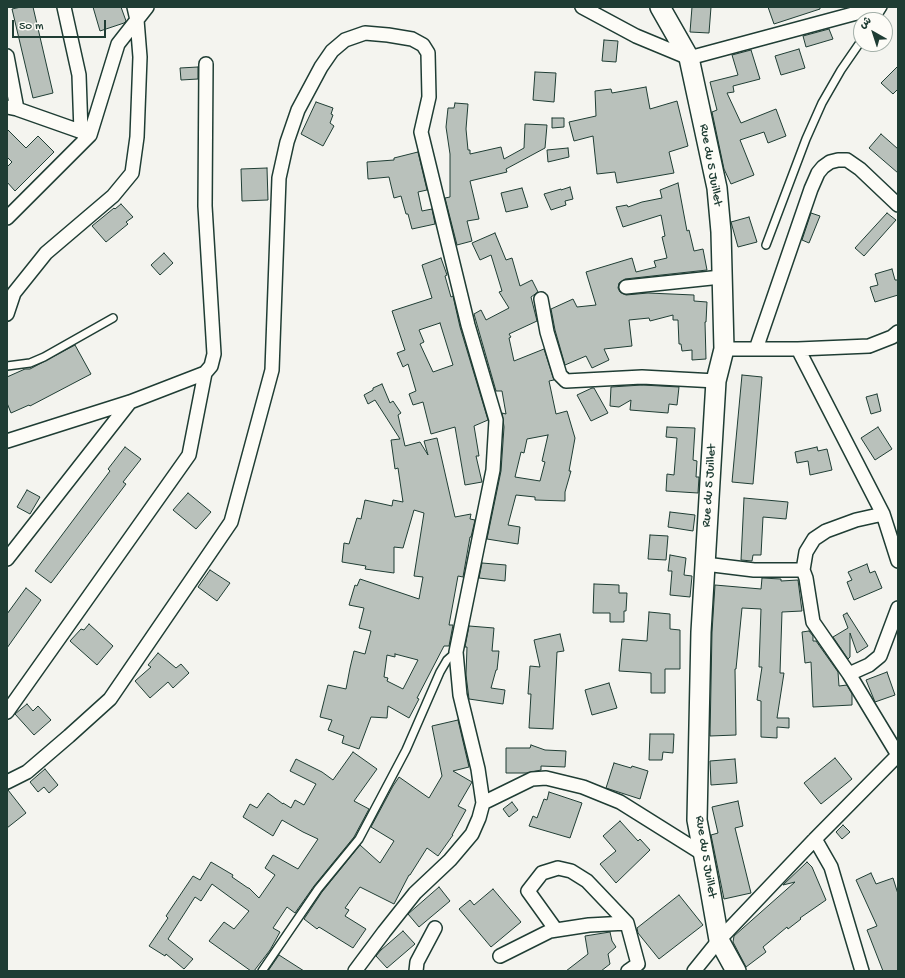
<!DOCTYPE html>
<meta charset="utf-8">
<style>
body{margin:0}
#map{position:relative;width:905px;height:978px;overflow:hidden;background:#f4f4ef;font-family:"Gochi Hand","Playpen Sans Arabic",sans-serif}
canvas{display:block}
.frame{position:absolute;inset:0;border:8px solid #1f3d34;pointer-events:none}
.north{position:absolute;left:853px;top:12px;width:40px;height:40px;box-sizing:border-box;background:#fdfcf7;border:1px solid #a4b0a9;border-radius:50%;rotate:321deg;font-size:11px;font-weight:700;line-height:16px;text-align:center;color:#1f3d34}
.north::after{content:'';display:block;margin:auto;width:14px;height:18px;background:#1f3d34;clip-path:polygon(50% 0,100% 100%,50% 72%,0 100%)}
.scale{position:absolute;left:12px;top:20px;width:94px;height:18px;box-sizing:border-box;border:2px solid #1f3d34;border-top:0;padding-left:5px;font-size:12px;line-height:14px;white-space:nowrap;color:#1f3d34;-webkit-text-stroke:3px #fdfcf7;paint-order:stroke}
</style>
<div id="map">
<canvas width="905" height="978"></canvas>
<div class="frame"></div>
<div class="north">ش</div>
<div class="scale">50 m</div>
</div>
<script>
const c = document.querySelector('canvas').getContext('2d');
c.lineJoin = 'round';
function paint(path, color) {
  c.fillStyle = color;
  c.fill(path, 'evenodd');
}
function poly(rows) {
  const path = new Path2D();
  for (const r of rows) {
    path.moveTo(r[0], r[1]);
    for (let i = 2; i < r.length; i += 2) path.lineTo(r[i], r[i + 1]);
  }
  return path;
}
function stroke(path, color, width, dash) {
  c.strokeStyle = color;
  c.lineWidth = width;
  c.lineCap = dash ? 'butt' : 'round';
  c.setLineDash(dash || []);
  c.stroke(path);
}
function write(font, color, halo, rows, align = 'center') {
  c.font = font + ' "Gochi Hand",sans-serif';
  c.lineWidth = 3.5;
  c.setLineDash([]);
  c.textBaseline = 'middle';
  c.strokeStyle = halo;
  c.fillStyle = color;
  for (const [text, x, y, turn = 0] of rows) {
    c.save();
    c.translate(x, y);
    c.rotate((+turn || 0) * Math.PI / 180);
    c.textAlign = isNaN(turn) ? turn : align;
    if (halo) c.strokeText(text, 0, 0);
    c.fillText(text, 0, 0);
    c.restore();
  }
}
const building = poly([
 [21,7,33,7,53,93,33,98,12,9,21,7],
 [93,7,121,7,126,21,124,23,100,31,93,7],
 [692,7,711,7,709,33,690,32,692,7],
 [768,7,820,7,820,9,774,24,768,7],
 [829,29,833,39,806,47,803,36,829,29],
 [604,40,618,41,616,62,602,61,604,40],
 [799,49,805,68,781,75,775,56,799,49],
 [751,50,760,79,733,86,734,92,727,93,741,123,776,109,786,136,768,143,764,132,740,140,754,175,731,184,724,169,712,112,717,110,710,82,738,75,732,55,751,50],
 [898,66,898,89,893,94,881,83,898,66],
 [198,67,198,79,181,80,180,68,198,67],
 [535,72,556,73,554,102,533,100,535,72],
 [646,87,650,109,677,101,688,146,669,152,674,173,617,183,615,172,597,174,593,136,574,141,569,122,596,116,595,91,611,89,612,93,646,87],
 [316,102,333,108,331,114,333,115,330,123,334,126,323,146,301,134,316,102],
 [455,103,468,104,466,129,468,150,470,150,470,154,501,147,504,159,524,148,525,124,547,125,545,148,506,169,507,172,470,181,479,219,467,221,472,241,457,245,445,198,450,197,450,154,446,127,448,108,454,108,455,103],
 [552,118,564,118,564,127,552,128,552,118],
 [7,129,26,148,38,136,54,152,15,191,7,182,7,167,12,162,7,157,7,129],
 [881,134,898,149,898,173,869,148,881,134],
 [568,148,569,157,548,162,547,150,568,148],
 [418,152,427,190,418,192,422,211,432,209,435,224,412,229,408,214,406,214,401,196,394,198,389,177,368,179,367,162,394,160,394,158,418,152],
 [267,168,268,200,242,201,241,169,267,168],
 [678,183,687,231,689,230,694,251,703,249,707,270,625,279,619,283,618,288,620,292,626,295,648,293,694,295,694,301,707,302,706,322,705,322,706,359,692,360,692,350,682,351,681,344,679,344,678,320,673,320,673,315,650,321,649,318,629,320,632,346,604,349,609,360,592,368,586,356,565,365,555,330,551,309,573,299,577,307,596,305,586,272,632,258,636,272,656,267,654,261,667,258,662,237,665,236,661,215,623,227,616,207,627,205,628,207,642,202,662,198,660,190,678,183],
 [570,187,573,199,565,201,566,205,551,210,544,194,561,189,561,190,570,187],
 [522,188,528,207,506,212,501,193,522,188],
 [121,204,133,217,126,222,128,224,106,242,92,226,114,208,115,209,121,204],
 [811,213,820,216,809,243,802,240,811,213],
 [887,213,896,220,864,256,855,248,887,213],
 [749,217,757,242,738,247,731,222,749,217],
 [495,233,506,260,512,258,520,286,532,280,538,292,531,297,537,321,509,334,511,337,509,338,514,361,544,349,554,380,549,381,556,414,567,411,575,438,569,471,571,471,565,492,565,501,535,500,535,497,516,495,508,525,520,527,518,544,487,539,501,471,504,427,502,413,506,414,502,391,496,391,474,314,481,310,486,320,509,308,499,292,502,291,491,255,480,260,472,243,495,233],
 [548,435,542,461,545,462,540,481,515,477,521,452,524,453,527,439,548,435],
 [164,253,173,263,160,275,151,265,164,253],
 [441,258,447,275,445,276,451,297,453,296,460,327,488,420,474,426,479,456,476,456,482,482,465,485,455,427,431,434,423,402,413,405,409,394,416,391,408,364,403,367,397,353,405,350,392,311,432,298,422,265,441,258],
 [440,323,453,365,433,372,420,344,424,342,419,330,440,323],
 [892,269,895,280,898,280,898,295,875,302,870,287,878,285,875,274,892,269],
 [75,345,91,374,30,406,29,405,11,413,7,403,7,377,25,369,30,369,75,345],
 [742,375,762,377,753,484,732,482,742,375],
 [382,384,390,403,393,401,401,413,398,415,405,446,420,442,428,455,424,441,437,438,455,517,471,514,470,519,475,520,471,537,470,537,463,577,458,576,449,625,453,625,449,646,444,646,417,698,419,699,409,718,388,706,387,718,371,717,359,749,342,743,344,736,328,730,332,720,320,717,328,685,346,689,350,668,354,651,365,654,371,631,359,628,364,608,349,605,355,585,357,586,360,579,419,599,423,577,414,576,424,513,414,510,403,548,394,547,394,573,365,569,366,566,342,562,344,543,349,544,357,518,361,519,365,500,392,506,393,500,403,502,398,468,395,469,391,440,400,439,375,400,368,404,364,395,373,390,373,388,382,384],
 [395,654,418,660,403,689,387,681,388,678,384,677,387,655,395,657,395,654],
 [642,385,679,387,677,405,669,404,668,413,630,410,631,400,619,407,610,406,611,387,642,385],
 [592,388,594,388,608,413,591,421,577,395,592,388],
 [877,394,881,411,871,414,866,397,877,394],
 [667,427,695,428,693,460,697,461,696,477,699,477,698,493,666,491,667,474,674,475,677,438,666,437,667,427],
 [878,427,892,449,875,460,861,438,878,427],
 [125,447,141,459,123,482,126,484,51,583,35,571,110,471,108,469,125,447],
 [817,447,818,451,827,449,832,470,810,475,808,461,797,463,795,452,817,447],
 [27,490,40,497,30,514,17,507,27,490],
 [188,493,211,512,196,529,173,510,188,493],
 [744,498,788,502,786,519,763,517,761,555,753,555,752,561,741,560,744,498],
 [670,512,695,515,693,531,668,527,670,512],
 [650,535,668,536,666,560,648,559,650,535],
 [670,555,686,558,684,575,692,576,690,597,670,595,672,571,668,571,670,555],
 [482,563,506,565,505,581,479,578,482,563],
 [867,564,870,573,875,571,882,588,854,600,847,582,852,580,848,572,867,564],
 [210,570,230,583,217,601,198,587,210,570],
 [762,578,781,579,781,581,798,580,802,611,782,612,780,673,784,673,777,718,789,718,789,728,777,727,777,738,761,737,761,701,757,700,762,667,759,667,761,609,742,608,736,669,735,669,736,735,710,736,712,632,715,585,761,589,762,578],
 [594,584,619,585,619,593,627,593,626,611,624,611,624,622,610,622,610,613,593,613,594,584],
 [26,588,41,600,7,648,7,614,26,588],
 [649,612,670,614,670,629,680,630,680,669,665,669,665,693,651,693,651,673,619,671,622,639,647,641,649,612],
 [847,613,868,646,857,653,850,633,850,657,848,659,833,637,848,628,843,615,847,613],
 [89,624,113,646,97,665,70,641,81,629,84,630,89,624],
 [469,626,494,628,492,651,499,651,497,670,496,670,491,688,505,690,503,704,469,699,466,675,467,647,465,647,469,626],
 [809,631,813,636,813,641,816,641,838,672,839,686,847,685,852,694,852,705,813,707,811,662,805,663,802,632,809,631],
 [560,634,564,651,557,652,553,729,529,728,531,694,528,694,530,666,540,667,534,640,560,634],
 [158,653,176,668,181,664,189,673,173,688,168,682,150,698,135,681,151,667,148,665,158,653],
 [887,672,895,695,875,702,866,680,887,672],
 [609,683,617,708,592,715,585,690,609,683],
 [27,704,33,711,38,706,51,720,34,735,15,714,27,704],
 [458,720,469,767,453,771,472,782,458,806,466,810,452,835,453,835,438,856,427,848,410,875,409,875,394,904,360,887,345,908,349,910,345,916,366,929,353,948,319,927,317,929,304,919,322,892,360,845,380,863,394,841,371,827,393,786,399,777,429,798,442,776,432,726,458,720],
 [650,734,674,734,673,753,663,752,662,760,649,760,650,734],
 [531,745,545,750,566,751,565,767,541,766,541,770,527,773,506,773,506,748,530,748,531,745],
 [353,752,377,769,354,801,369,809,354,837,314,886,295,913,287,907,273,928,280,932,270,950,254,971,251,971,209,941,224,922,234,929,249,911,212,884,201,901,195,897,168,939,193,959,184,969,166,954,165,956,149,946,168,918,166,916,193,876,200,880,211,862,233,875,232,877,248,888,249,888,259,898,275,875,265,868,273,855,298,869,318,839,303,832,282,820,273,836,243,817,250,804,257,808,268,793,283,804,283,803,291,808,295,800,304,805,316,784,290,771,296,759,322,772,333,780,353,752],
 [835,758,852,779,821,804,804,783,835,758],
 [735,759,737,783,711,785,710,761,735,759],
 [614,763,631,768,632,766,648,771,640,799,606,788,614,763],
 [45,769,58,785,49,793,44,787,38,792,30,782,45,769],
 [7,790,8,790,26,813,7,828,7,790],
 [549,792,582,803,570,838,529,826,533,816,537,818,544,799,547,800,549,792],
 [738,801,743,826,735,828,751,893,724,899,711,835,718,833,712,807,738,801],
 [512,802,518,810,509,817,503,809,512,802],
 [620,821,638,841,640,839,650,850,616,883,600,864,616,851,603,836,620,821],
 [843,825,850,832,842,839,836,832,843,825],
 [807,862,812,867,826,900,800,918,801,919,788,929,787,927,763,947,766,952,746,967,733,942,734,936,795,882,783,885,807,862],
 [871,873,876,884,893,878,898,894,898,971,883,971,867,930,877,926,856,880,871,873],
 [439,887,450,901,419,927,408,914,439,887],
 [493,889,521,922,491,947,459,909,470,900,474,905,493,889],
 [679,895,703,925,659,959,638,933,637,928,679,895],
 [403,931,415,944,387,968,376,956,381,950,403,931],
 [610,932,612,941,616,947,608,954,610,964,601,971,566,971,588,954,585,936,610,932],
 [279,955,304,971,268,971,279,955]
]);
const lane = poly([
 [875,20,883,7],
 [766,245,806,139,822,103,841,70,861,41],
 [7,366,30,363,44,357,113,318],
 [262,971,318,889,359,839,406,750,440,672,447,660,456,652]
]);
const street = poly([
 [64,7,79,75,81,132],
 [582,7,636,36,689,58,879,7],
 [7,56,17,109],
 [7,107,17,109,88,134],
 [7,218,90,135,118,44,147,7],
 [626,287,721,277],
 [541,299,547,332,560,375,566,381,642,377,716,381],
 [7,314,14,293,46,253,113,196,132,173,137,137,140,57,137,20,134,7],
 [724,349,798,349,869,346,892,337,898,332],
 [756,349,811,189,818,173,823,167,830,162,838,160,847,160,860,169,898,205],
 [798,349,883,514,898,561],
 [7,441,130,402,205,373,211,366,214,354,205,206,206,64],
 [883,514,856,520,826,531,814,539,806,552,803,570,806,578,813,622,849,674,898,755],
 [7,559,130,402],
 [705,564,754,570,803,570],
 [849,674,869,665,880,656,898,608],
 [7,712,189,455,205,373],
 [7,782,27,772,69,736,110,699,231,522,272,370,279,178,287,142,298,110,321,67,332,51,345,40,365,33,388,35,412,39,423,45,428,53,429,97,421,132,468,325,496,420,493,470,456,652,460,695,478,769,483,803],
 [815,839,831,867,862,971],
 [556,930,528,891,542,873,558,868,571,871,587,881,627,923,638,964,628,971],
 [500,956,550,931,589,925,627,923],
 [355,971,384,932,415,893,450,860,472,834,479,818,483,803,532,779,546,778,583,787,620,802,703,854],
 [416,971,417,962,435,928],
 [694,971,719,940,815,839,898,755]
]);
const secondary = poly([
 [660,7,689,58,717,188,721,232,724,349,716,381,701,632,697,820,709,883,719,940,736,971]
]);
const streetNames = [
 ["Rue du 5 Juillet",710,165,80],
 ["Rue du 5 Juillet",710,486,-86],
 ["Rue du 5 Juillet",705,857,81]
];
paint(building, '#b9c1bb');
stroke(building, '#1f3d34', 1);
stroke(lane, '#1f3d34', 10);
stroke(street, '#1f3d34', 16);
stroke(secondary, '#1f3d34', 22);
stroke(lane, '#fdfcf7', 7);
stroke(street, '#fdfcf7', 13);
stroke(secondary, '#fdfcf7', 19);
write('13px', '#1f3d34', '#fdfcf7', streetNames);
</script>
